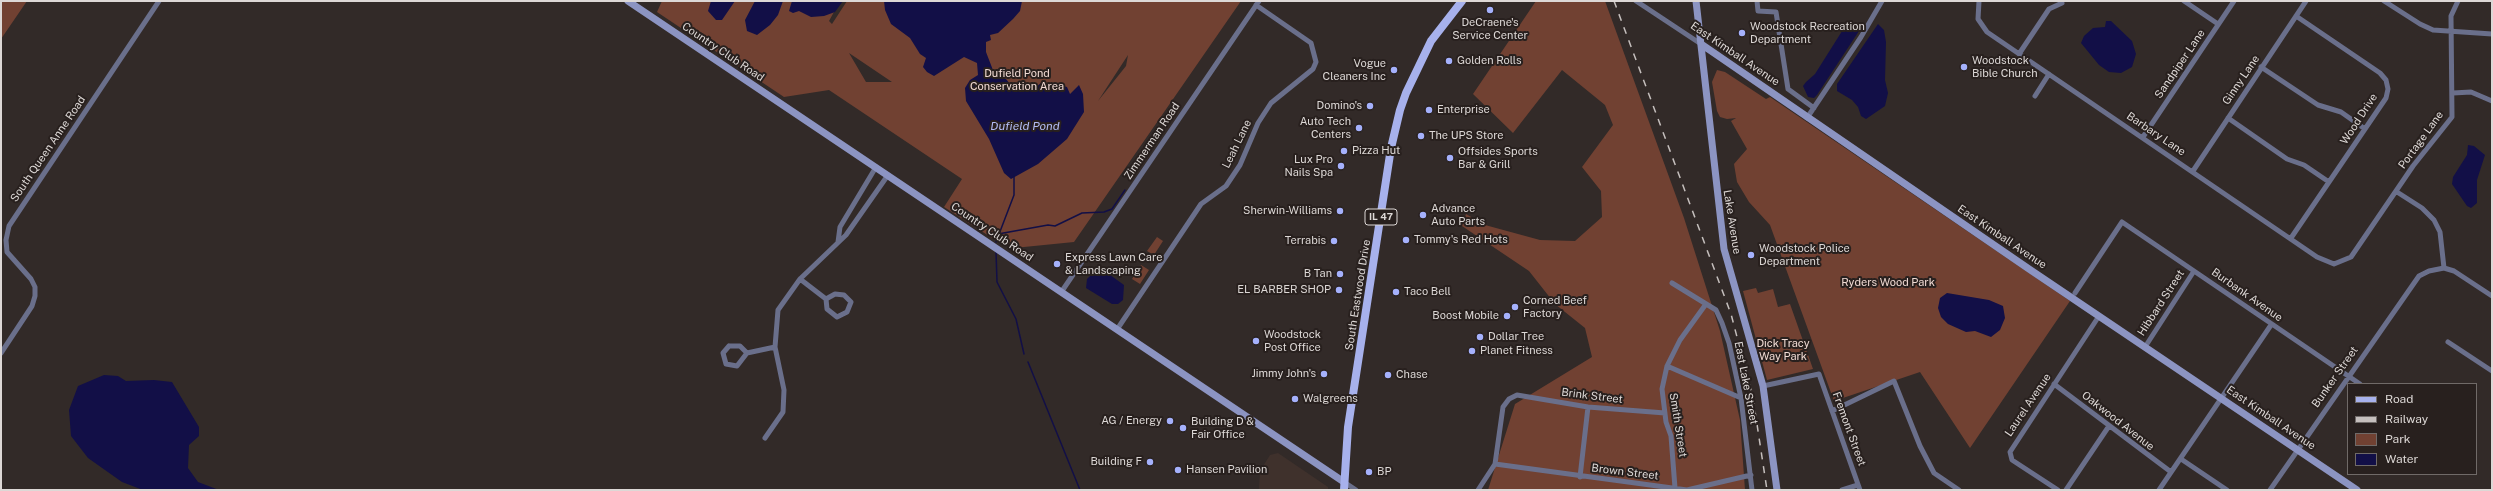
<!DOCTYPE html>
<style>
body{margin:0}
#map{position:relative;width:2493px;height:491px;overflow:hidden;background:#322a28;font-family:"Public Sans",sans-serif}
canvas{display:block}
.frame{position:absolute;inset:0;border:2px solid #ddd8d6;pointer-events:none}
.legend{position:absolute;left:2347px;top:383px;width:130px;height:92px;box-sizing:border-box;background:#28201e;border:1px solid #706a68;margin:0;padding:5px 7px;list-style:none;font-size:12px;color:#ddd8d6}
.legend li{display:flex;align-items:center;gap:8px;height:20px}
.legend b{width:20px;border:1px solid #706a68}
</style>
<div id="map">
<canvas width="2493" height="491"></canvas>
<div class="frame"></div>
<ul class="legend">
<li><b style="height:5px;background:#a7b1ec"></b>Road</li>
<li><b style="height:5px;background:#c5bfbd"></b>Railway</li>
<li><b style="height:11px;background:#714132"></b>Park</li>
<li><b style="height:11px;background:#120f47"></b>Water</li>
</ul>
</div>
<script>
const c = document.querySelector('canvas').getContext('2d');
c.lineJoin = 'round';
function paint(path, color) {
  c.fillStyle = color;
  c.fill(path, 'evenodd');
}
function poly(rows) {
  const path = new Path2D();
  for (const r of rows) {
    path.moveTo(r[0], r[1]);
    for (let i = 2; i < r.length; i += 2) path.lineTo(r[i], r[i + 1]);
  }
  return path;
}
function stroke(path, color, width, dash) {
  c.strokeStyle = color;
  c.lineWidth = width;
  c.lineCap = dash ? 'butt' : 'round';
  c.setLineDash(dash || []);
  c.stroke(path);
}
function write(font, color, halo, rows, align = 'center') {
  c.font = font + ' "Public Sans",sans-serif';
  c.lineWidth = 4;
  c.setLineDash([]);
  c.textBaseline = 'middle';
  c.strokeStyle = halo;
  c.fillStyle = color;
  for (const [text, x, y, turn = 0] of rows) {
    c.save();
    c.translate(x, y);
    c.rotate((+turn || 0) * Math.PI / 180);
    c.textAlign = isNaN(turn) ? turn : align;
    if (halo) c.strokeText(text, 0, 0);
    c.fillText(text, 0, 0);
    c.restore();
  }
}
const built = poly([
 [1278,453,1328,487,1328,490,1259,490,1260,471,1270,455]
]);
const green = poly([
 [1,1,27,1,1,39],
 [662,1,840,1,829,21,832,24,847,1,1241,1,1074,242,1014,248,1005,242,1003,245,944,207,962,179,829,90,784,97,657,12],
 [849,53,892,82,866,82],
 [1128,55,1126,66,1098,101],
 [1536,1,1605,1,1684,218,1720,331,1740,420,1745,490,1488,490,1515,404,1592,357,1585,328,1555,304,1529,271,1462,226,1466,214,1485,225,1540,240,1575,241,1602,217,1601,191,1582,167,1613,125,1605,105,1562,70,1513,133,1473,94],
 [1717,70,1725,72,1766,99,1770,97,2070,301,1970,448,1920,372,1834,401,1770,225,1749,202,1737,182,1734,164,1747,149,1731,121,1736,118,1727,119,1720,117,1717,111,1712,82],
 [1157,237,1163,241,1154,255,1147,251],
 [1141,265,1149,270,1140,284,1132,279],
 [1756,288,1758,293,1773,289,1778,307,1790,304,1813,369,1767,380,1743,291]
]);
const water = poly([
 [711,1,735,1,722,20,716,20,708,11],
 [755,1,783,1,778,15,770,25,757,35,747,31,745,20],
 [792,1,843,1,835,12,824,16,811,17,799,11,793,13,789,11],
 [884,1,1022,1,1020,11,1013,19,998,33,990,35,991,40,986,42,986,52,996,78,1006,79,1014,89,1020,82,1027,83,1035,88,1041,83,1050,88,1056,84,1067,87,1070,94,1079,85,1083,94,1084,112,1067,139,1038,164,1011,179,1004,173,989,139,966,101,965,88,970,80,978,75,977,63,964,57,934,76,927,72,923,67,926,58,920,54,910,38,891,24,885,10],
 [2106,21,2111,21,2132,41,2136,54,2132,67,2121,73,2109,72,2099,65,2081,43,2084,36,2093,28,2105,27],
 [1878,24,1884,30,1886,42,1885,80,1888,93,1885,106,1866,119,1861,116,1858,107,1852,100,1837,91,1837,84],
 [1854,25,1859,28,1859,31,1817,95,1814,98,1808,97,1803,86,1806,82,1815,74,1844,28],
 [2468,145,2474,146,2485,155,2477,180,2477,203,2471,208,2467,206,2452,184,2453,177,2467,155],
 [1099,267,1124,285,1123,300,1118,304,1112,304,1086,288,1087,279],
 [1947,293,1989,300,2003,306,2005,318,2000,330,1991,337,1975,331,1966,332,1948,324,1941,317,1938,308,1940,298],
 [104,375,118,376,126,381,154,380,172,382,199,427,199,436,189,445,188,468,198,482,219,490,143,490,122,482,88,458,71,436,69,410,78,386]
]);
const stream = poly([
 [998,234,1048,225,1055,226,1082,213,1104,212,1112,209,1125,190],
 [996,242,1014,195,1014,176],
 [996,252,997,282,1016,319,1024,354],
 [1028,362,1080,490]
]);
const street = poly([
 [1636,1,1701,44],
 [1757,1,1758,11,1776,12,1788,89,1814,108],
 [1979,1,1978,19,1987,32,2317,257,2334,264,2351,257,2413,166,2452,117,2451,16,2458,1],
 [2184,1,2218,24],
 [2384,1,2420,24,2433,30,2492,34],
 [2019,54,2049,9,2062,3],
 [2261,67,2318,105,2341,112,2365,129],
 [2453,93,2471,92,2492,101],
 [2035,96,2049,74],
 [1807,118,1861,37,1882,1],
 [2228,118,2287,159,2304,165,2329,182],
 [2143,137,2234,1],
 [2193,171,2306,1],
 [2397,192,2422,208,2434,220,2440,232,2444,268],
 [2291,238,2386,98,2388,89,2386,80,2380,73,2296,16],
 [838,242,840,227,876,167],
 [800,279,826,299],
 [1672,283,1716,310,1722,323,1729,343,1741,398,1752,490],
 [1062,291,1259,1],
 [2075,293,2122,222,2360,384],
 [835,294,844,295,851,302,847,312,837,317,827,309,826,299,835,294],
 [1118,328,1201,204,1226,186,1240,165,1258,123,1271,103,1313,69,1316,62,1311,43,1256,5],
 [2448,342,2492,371],
 [729,346,740,346,747,353,737,366,726,364,723,353,729,346],
 [2145,347,2194,271],
 [1,353,32,306,35,296,35,287,31,279,7,252,6,240,9,226,159,1],
 [747,353,775,347],
 [1667,366,1741,398],
 [2054,384,2171,472],
 [1763,386,1819,374,1860,490],
 [1832,411,1894,381,1920,446,1934,473,1959,490],
 [765,438,783,412,784,390,775,347,778,310,800,279,846,235,888,175],
 [2181,459,2227,490],
 [1495,464,1687,490,1751,475],
 [1580,477,1588,407],
 [1344,482,1356,490],
 [1675,488,1671,436,1666,422,1662,389,1667,366,1680,340,1706,304],
 [1478,490,1495,464,1503,407,1509,399,1517,395,1588,407,1665,413],
 [1842,490,1858,485],
 [2058,490,2012,460,2010,452,2099,316],
 [2066,490,2109,426],
 [2159,490,2271,325],
 [2270,490,2419,276,2429,271,2444,268,2454,271,2492,296]
]);
const secondary = poly([
 [628,1,1344,482],
 [1696,1,1724,249,1763,386,1777,490],
 [1701,44,2029,269,2357,490]
]);
const primary = poly([
 [1344,490,1348,427,1391,148,1400,110,1406,93,1431,41,1462,1]
]);
const rail = poly([
 [1614,1,1731,314,1753,398,1767,490]
]);
const markers = [
 [1490,10,4,"#a5b1fc"],
 [1742,33,4,"#a5b1fc"],
 [1449,61,4,"#a5b1fc"],
 [1964,67,4,"#a5b1fc"],
 [1394,70,4,"#a5b1fc"],
 [1370,106,4,"#a5b1fc"],
 [1429,110,4,"#a5b1fc"],
 [1359,128,4,"#a5b1fc"],
 [1421,136,4,"#a5b1fc"],
 [1344,151,4,"#a5b1fc"],
 [1450,158,4,"#a5b1fc"],
 [1341,166,4,"#a5b1fc"],
 [1340,211,4,"#a5b1fc"],
 [1423,215,4,"#a5b1fc"],
 [1406,240,4,"#a5b1fc"],
 [1334,241,4,"#a5b1fc"],
 [1751,255,4,"#a5b1fc"],
 [1057,264,4,"#a5b1fc"],
 [1340,274,4,"#a5b1fc"],
 [1339,290,4,"#a5b1fc"],
 [1396,292,4,"#a5b1fc"],
 [1515,307,4,"#a5b1fc"],
 [1507,316,4,"#a5b1fc"],
 [1480,337,4,"#a5b1fc"],
 [1256,341,4,"#a5b1fc"],
 [1472,351,4,"#a5b1fc"],
 [1324,374,4,"#a5b1fc"],
 [1388,375,4,"#a5b1fc"],
 [1295,399,4,"#a5b1fc"],
 [1170,421,4,"#a5b1fc"],
 [1183,428,4,"#a5b1fc"],
 [1150,462,4,"#a5b1fc"],
 [1178,470,4,"#a5b1fc"],
 [1369,472,4,"#a5b1fc"]
];
const shields = [
 [1381,217,32]
];
const shieldNames = [
 ["IL 47",1381,217]
];
const poiNames = [
 ["DeCraene's",1490,23,"center"],
 ["Service Center",1490,36,"center"],
 ["Woodstock Recreation",1750,27],
 ["Department",1750,40],
 ["Golden Rolls",1457,61],
 ["Woodstock",1972,61],
 ["Bible Church",1972,74],
 ["Vogue",1386,64,"right"],
 ["Cleaners Inc",1386,77,"right"],
 ["Domino's",1362,106,"right"],
 ["Enterprise",1437,110],
 ["Auto Tech",1351,122,"right"],
 ["Centers",1351,135,"right"],
 ["The UPS Store",1429,136],
 ["Pizza Hut",1352,151],
 ["Offsides Sports",1458,152],
 ["Bar & Grill",1458,165],
 ["Lux Pro",1333,160,"right"],
 ["Nails Spa",1333,173,"right"],
 ["Advance",1431,209],
 ["Auto Parts",1431,222],
 ["Sherwin-Williams",1332,211,"right"],
 ["Tommy's Red Hots",1414,240],
 ["Terrabis",1326,241,"right"],
 ["Woodstock Police",1759,249],
 ["Department",1759,262],
 ["Express Lawn Care",1065,258],
 ["& Landscaping",1065,271],
 ["B Tan",1332,274,"right"],
 ["EL BARBER SHOP",1331,290,"right"],
 ["Taco Bell",1404,292],
 ["Corned Beef",1523,301],
 ["Factory",1523,314],
 ["Boost Mobile",1499,316,"right"],
 ["Woodstock",1264,335],
 ["Post Office",1264,348],
 ["Dollar Tree",1488,337],
 ["Planet Fitness",1480,351],
 ["Jimmy John's",1316,374,"right"],
 ["Chase",1396,375],
 ["Walgreens",1303,399],
 ["AG / Energy",1162,421,"right"],
 ["Building D &",1191,422],
 ["Fair Office",1191,435],
 ["Building F",1142,462,"right"],
 ["Hansen Pavilion",1186,470],
 ["BP",1377,472]
];
const streetNames = [
 ["Country Club Road",723,52,34],
 ["East Kimball Avenue",1735,54,34],
 ["Sandpiper Lane",2180,64,-56],
 ["Ginny Lane",2241,80,-56],
 ["Wood Drive",2359,119,-57],
 ["Barbary Lane",2156,134,34],
 ["Portage Lane",2421,140,-54],
 ["Zimmerman Road",1152,141,-56],
 ["Leah Lane",1237,144,-64],
 ["South Queen Anne Road",48,149,-56],
 ["Lake Avenue",1732,222,81],
 ["Country Club Road",992,232,34],
 ["East Kimball Avenue",2002,237,34],
 ["South Eastwood Drive",1358,295,-81],
 ["Burbank Avenue",2247,295,35],
 ["Hibbard Street",2161,303,-57],
 ["Bunker Street",2335,377,-55],
 ["East Lake Street",1746,383,79],
 ["Brink Street",1592,396,7],
 ["Laurel Avenue",2028,405,-56],
 ["East Kimball Avenue",2271,418,34],
 ["Oakwood Avenue",2118,421,38],
 ["Smith Street",1678,425,81],
 ["Fremont Street",1849,429,70],
 ["Brown Street",1625,472,7]
];
const parkNames = [
 ["Dufield Pond",1017,74],
 ["Conservation Area",1017,87],
 ["Ryders Wood Park",1888,283],
 ["Dick Tracy",1783,344],
 ["Way Park",1783,357]
];
const waterNames = [
 ["Dufield Pond",1025,126]
];
paint(built, '#3f312c');
paint(green, '#714132');
paint(water, '#120f47');
stroke(stream, '#120f47', 1.5);
stroke(street, '#6a6f8b', 5);
stroke(secondary, '#8c94c2', 7);
stroke(primary, '#a7b1ec', 8);
stroke(rail, '#c5bfbd', 1.5, [7, 7]);
for (const [x, y, r, color] of markers) {
  const dot = new Path2D();
  dot.arc(x, y, r, 0, 2 * Math.PI);
  c.fillStyle = color;
  c.fill(dot);
  stroke(dot, '#28201e', 1.5);
}
for (const [x, y, w] of shields) {
  const box = new Path2D();
  box.roundRect(x - w / 2, y - 8, w, 16, 3);
  c.fillStyle = '#28201e';
  c.fill(box);
  stroke(box, '#ddd8d6', 1);
}
write('bold 10px', '#ddd8d6', null, shieldNames);
write('11px', '#ddd8d6', '#28201e', poiNames, 'left');
write('11px', '#ddd8d6', '#28201e', streetNames);
write('11px', '#f1dbd4', '#28201e', parkNames);
write('italic 12px', '#b3bcf3', '#28201e', waterNames);
</script>
